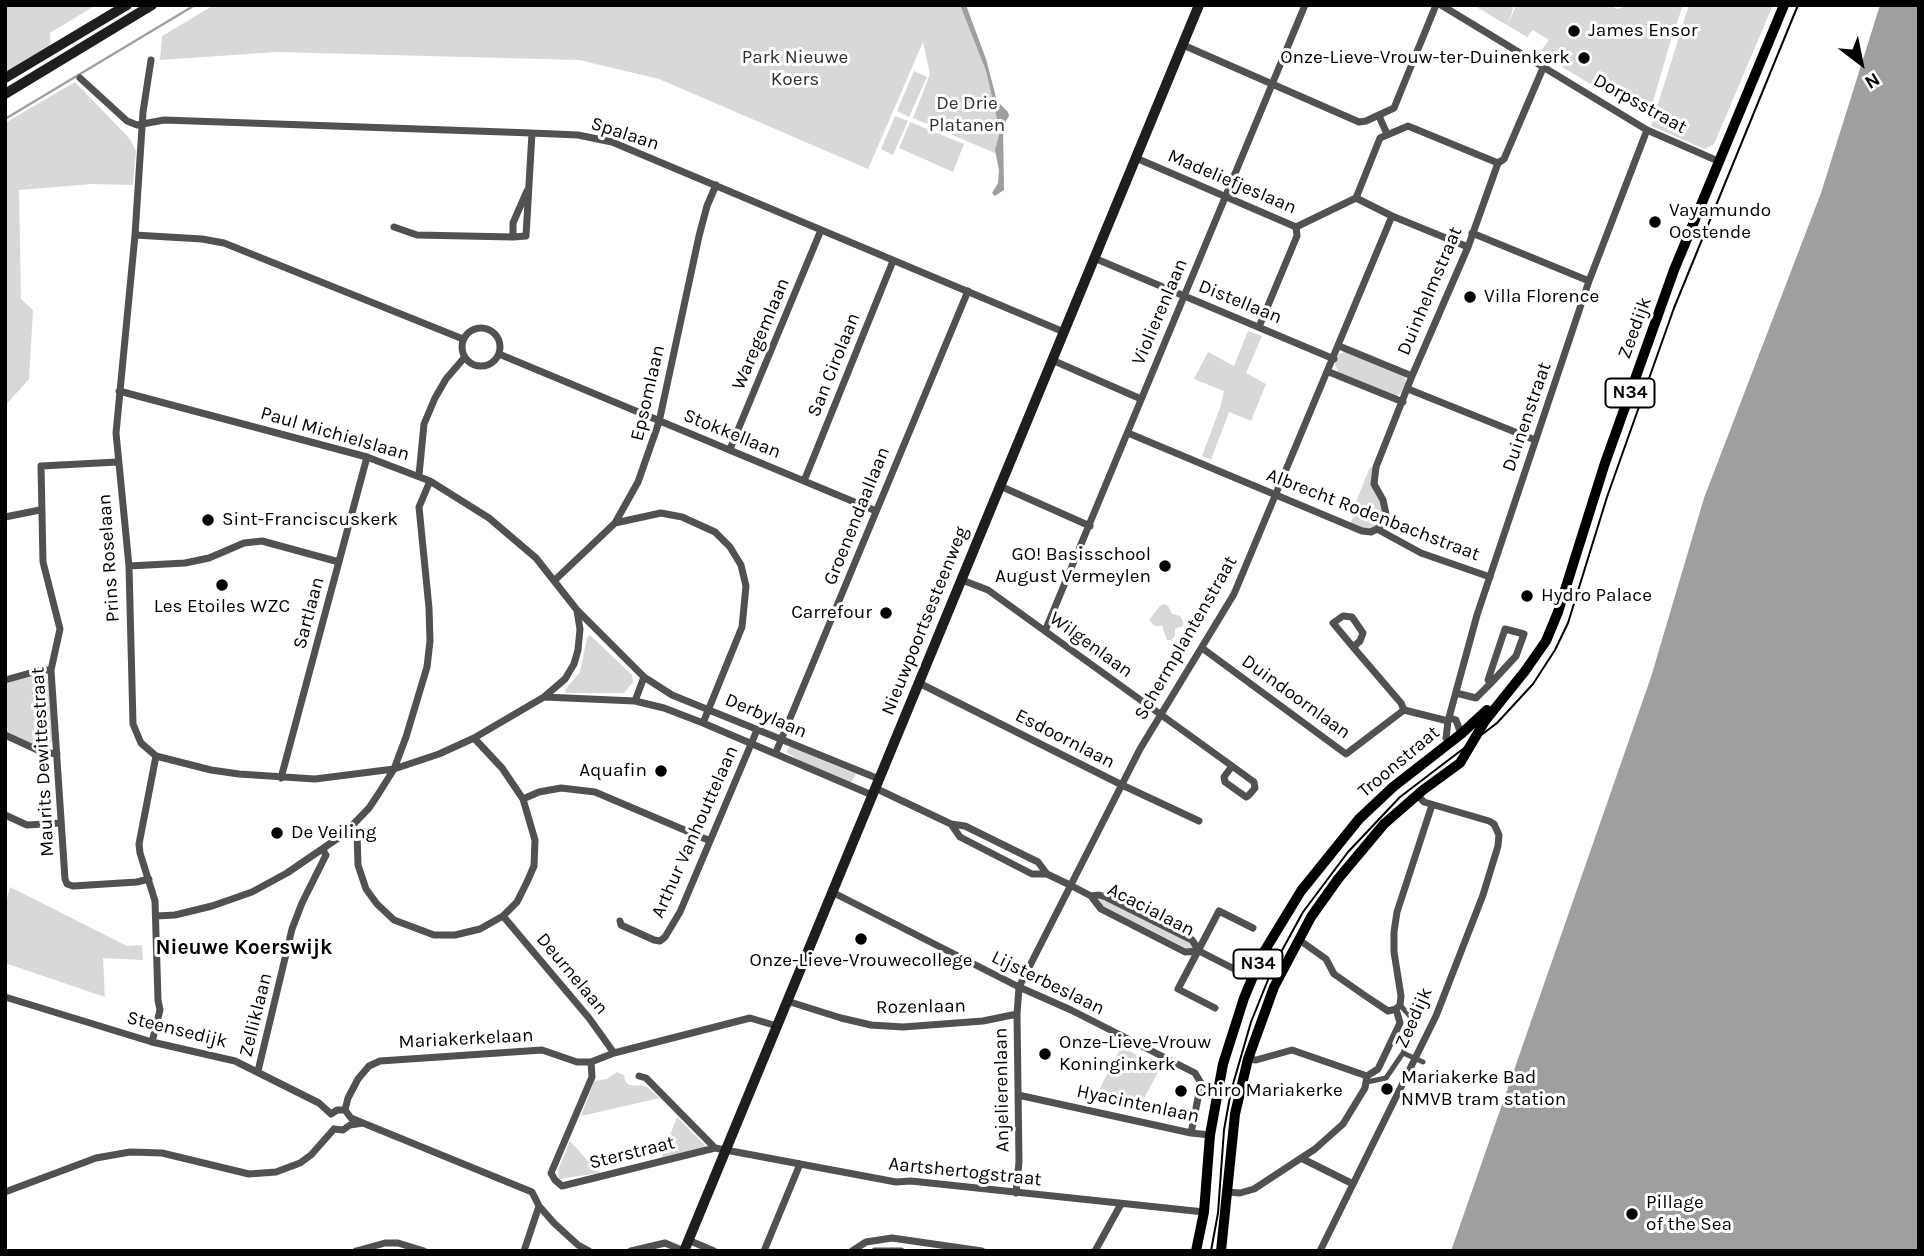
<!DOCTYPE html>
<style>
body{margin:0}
#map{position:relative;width:1924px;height:1256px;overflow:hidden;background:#fff;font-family:Karla,sans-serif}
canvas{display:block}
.frame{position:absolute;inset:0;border:7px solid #000;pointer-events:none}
.north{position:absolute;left:1826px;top:28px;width:70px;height:70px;-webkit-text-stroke:5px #fff;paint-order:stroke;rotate:148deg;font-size:19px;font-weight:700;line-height:28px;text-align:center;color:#000}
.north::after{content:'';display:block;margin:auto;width:24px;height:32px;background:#000;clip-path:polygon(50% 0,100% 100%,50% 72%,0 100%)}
</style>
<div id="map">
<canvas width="1924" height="1256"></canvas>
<div class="frame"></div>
<div class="north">N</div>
</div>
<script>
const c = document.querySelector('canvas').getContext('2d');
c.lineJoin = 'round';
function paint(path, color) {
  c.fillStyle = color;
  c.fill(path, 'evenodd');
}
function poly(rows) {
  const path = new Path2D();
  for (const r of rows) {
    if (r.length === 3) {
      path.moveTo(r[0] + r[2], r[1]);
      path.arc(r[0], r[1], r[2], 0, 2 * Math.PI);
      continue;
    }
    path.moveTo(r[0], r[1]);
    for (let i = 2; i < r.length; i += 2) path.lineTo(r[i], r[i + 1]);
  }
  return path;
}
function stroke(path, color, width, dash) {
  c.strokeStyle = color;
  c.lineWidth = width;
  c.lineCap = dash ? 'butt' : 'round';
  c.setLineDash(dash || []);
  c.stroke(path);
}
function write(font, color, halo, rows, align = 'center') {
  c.font = font + ' Karla,sans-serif';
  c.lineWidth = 6;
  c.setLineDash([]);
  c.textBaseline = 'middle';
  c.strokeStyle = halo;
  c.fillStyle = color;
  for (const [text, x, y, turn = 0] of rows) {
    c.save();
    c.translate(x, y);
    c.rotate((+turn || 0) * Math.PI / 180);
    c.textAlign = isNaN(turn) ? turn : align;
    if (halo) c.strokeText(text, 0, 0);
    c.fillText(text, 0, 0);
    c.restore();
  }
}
const green = poly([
 [5,5,96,5,50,33,51,51,5,78],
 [214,5,960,5,986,71,1001,136,996,146,997,154,913,118,930,74,923,42,868,169,659,79,579,60,277,52,160,60,162,36],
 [1473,5,1514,5,1508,25,1516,5,1610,5,1617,9,1630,5,1683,5,1670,43,1650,112,1615,91,1612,97,1539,53,1549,40,1533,30,1527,37],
 [1689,5,1773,5,1714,144,1705,149,1651,126],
 [914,71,927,77,909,117,897,111],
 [75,82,130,139,136,151,133,185,92,184,19,190,21,299,33,310,29,379,5,406,5,123],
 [895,116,908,121,893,155,881,149],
 [910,122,964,144,953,172,899,148],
 [1248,331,1262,336,1246,373,1266,384,1251,421,1229,412,1211,460,1202,456,1220,408,1224,391,1194,379,1208,352,1234,366],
 [1345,352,1404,376,1406,382,1402,392,1397,396,1338,372,1335,364,1339,354],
 [1370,467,1374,468,1384,514,1381,522,1373,528,1364,529,1350,524,1359,503,1356,502],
 [1164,604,1168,606,1172,614,1180,616,1183,621,1183,626,1175,629,1175,636,1171,640,1167,640,1162,626,1155,626,1149,620,1160,606],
 [590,635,632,675,633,682,624,693,566,693,565,690,580,672,587,638],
 [41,674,49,680,53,741,42,749,5,732,5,683],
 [790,746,856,774,851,783,800,761,786,752],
 [10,887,127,946,142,945,143,960,103,958,105,997,5,963,5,907],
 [1099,899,1103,899,1187,941,1195,949,1186,948,1104,907,1100,904],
 [1121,1047,1161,1067,1138,1109,1097,1100,1100,1088],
 [617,1072,624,1075,625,1081,629,1085,646,1086,660,1098,581,1116,594,1081,607,1079],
 [677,1117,704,1144,705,1148,661,1159],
 [570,1141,599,1173,559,1179,558,1170]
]);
const water = poly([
 [960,5,966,5,986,59,997,101,1008,112,1009,116,1003,126,1004,190,995,196,992,193,998,183,999,170,995,150,1000,132,986,71],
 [1880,5,1919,5,1919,1251,1451,1251,1651,677,1704,498,1821,193]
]);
const stream = poly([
 [5,119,195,5]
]);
const pedestrian = poly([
 [1403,1053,1423,1062],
 [1367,1082,1386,1078,1403,1053,1411,1030,1410,1016,1400,1005]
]);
const minor = poly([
 [1441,5,1647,130,1718,161],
 [1183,45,1359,122,1366,121,1394,108,1436,5],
 [151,60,143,112,135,235,116,433,129,566,133,724,141,743,156,756,139,844,140,853,155,901,158,1000,160,1010,152,1042],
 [80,78,127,121,137,125,164,120,532,133,578,135,612,142,1064,332],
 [1379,116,1387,134],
 [1136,158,1296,227,1356,198,1392,216,1468,247],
 [1356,198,1380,138,1408,126,1498,163],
 [394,227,417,235,513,237,526,236,532,133],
 [1472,233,1589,281],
 [135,235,202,239,224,243,463,339],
 [513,237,513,223,527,191],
 [1094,258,1334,359],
 [1259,327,1297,236,1296,227],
 [481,347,19],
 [1339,346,1412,376],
 [499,354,876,511],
 [1052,360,1141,399],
 [1329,372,1403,402],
 [1408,389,1535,440],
 [119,391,367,457,430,481,489,518,536,558,577,610,644,677,635,701,544,697],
 [1128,433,1362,531,1371,532,1377,529,1421,553,1490,577],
 [730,449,821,230],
 [118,462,41,466,43,562,60,629,51,670,65,879,67,884,73,886,137,882,149,879],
 [419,475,424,424,435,398,446,379,464,358],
 [804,481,893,261],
 [1000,486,1090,526],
 [5,517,40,510],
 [615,523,661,513,682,517,715,532,730,547,741,565,746,586,742,627,703,723],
 [1377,529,1383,523,1386,514,1383,500,1374,484,1376,467,1412,376,1468,247,1498,163,1504,159,1543,68],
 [129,566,185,563,209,558,244,543,262,541,339,562],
 [555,580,615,523,638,482,659,422,699,236,707,206,716,185],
 [962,580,988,590,1160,714,1232,766,1254,782,1255,788,1249,795,1246,797,1225,782,1224,777,1232,766],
 [1045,631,1305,5],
 [1353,647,1360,641,1363,633,1352,617,1343,616,1333,623,1353,647,1401,703,1404,710,1448,721],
 [1202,648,1346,754,1404,710],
 [644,677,672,695,879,779],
 [5,680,41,670,51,670],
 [919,683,1122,785,1199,821],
 [1456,693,1476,698,1491,683,1516,656,1524,634,1505,629,1488,680,1491,683],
 [635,701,664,708,703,723,872,795],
 [1450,718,1456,720,1461,734],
 [5,735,42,752,57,754],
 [1449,743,1446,738,1448,721,1477,615,1589,281,1647,130],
 [776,752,968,291],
 [156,756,211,770,239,774,315,779,394,769,439,754,474,738,544,697,565,679,574,664,578,650,580,629,577,611],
 [281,778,367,457],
 [875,788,951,824,965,826,1038,862,1047,874],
 [523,799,539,792,561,788,595,792,708,840],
 [5,815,27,825,61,823],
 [951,824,960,837,1032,874,1047,874,1072,886,1091,896,1101,909,1185,952,1199,951],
 [353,825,357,832,358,865,366,889,377,904,394,920,434,935,455,935,480,929,503,916,517,902,527,882,534,866,535,840,523,799,502,768,474,738],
 [832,892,1019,987,1071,1010,1195,1073,1201,1083,1191,1133],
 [1091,896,1099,895,1106,897,1192,940,1199,951,1252,978],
 [156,916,175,915,212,906,252,892,287,873,344,834,369,808,379,793,394,769,406,737,427,667,430,641,429,608,419,507,430,481],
 [503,916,589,1018,614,1053],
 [620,921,621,925,654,940,660,941,665,937,680,912,757,730],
 [1298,939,1326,959,1334,974,1367,997,1388,1011,1396,1009],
 [5,997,152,1042,235,1061,319,1103,331,1114],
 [787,1001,841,1018,871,1025,903,1027,983,1021,1017,1014],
 [1215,1008,1178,989,1219,911,1253,928],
 [1248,1059,1256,1060,1292,1050,1367,1076],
 [591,1062,592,1077,551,1173,555,1180,562,1186,715,1148,896,1182,911,1181,1204,1212],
 [258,1071,292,929,302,903,326,855,323,850],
 [639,1076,646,1078,715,1148],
 [1367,1076,1378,1069,1400,1023,1396,1009,1400,1005,1401,996,1394,952,1394,932,1397,912,1432,805],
 [1018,1095,1191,1133,1210,1135],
 [345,1110,348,1098,358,1079,369,1066,380,1061,542,1050,577,1062,591,1062,614,1053,750,1018,777,1026],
 [331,1114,337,1110,345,1110,351,1118,363,1123,532,1192,539,1206,554,1223,578,1245,589,1251],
 [334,1129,343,1130,350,1125,363,1123],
 [1303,1159,1353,1184],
 [5,1192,96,1158,130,1152,162,1153,249,1174,276,1172,300,1163,311,1155,334,1129],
 [1227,1192,1240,1193,1254,1189,1315,1149,1343,1124,1365,1088,1367,1076],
 [1016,1193,1019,1162,1017,1014,1019,987,1140,749,1234,594,1392,216],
 [688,1240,714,1251],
 [356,1251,385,1243,398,1243,424,1251],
 [524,1251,539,1206],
 [631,1251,665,1243,684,1251],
 [764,1251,800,1164],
 [852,1251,866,1242,892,1238,982,1251],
 [875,1251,901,1251],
 [1095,1251,1121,1204],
 [1320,1251,1436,1016,1483,895,1498,846,1499,835,1494,824,1489,821,1424,802,1417,795]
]);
const secondary = poly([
 [5,78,127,5],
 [5,94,152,5],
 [684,1251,1199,5]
]);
const primary = poly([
 [1196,1251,1204,1212,1210,1135,1223,1064,1244,998,1262,955,1301,891,1359,819,1393,787,1461,734,1487,710],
 [1221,1251,1235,1114,1248,1059,1274,987,1311,917,1338,879,1384,824,1423,790,1460,763,1485,721,1525,671,1546,641,1558,612,1605,463,1674,270,1784,5]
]);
const tram = poly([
 [1211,1251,1218,1213,1224,1130,1231,1091,1251,1022,1274,965,1303,912,1348,852,1400,797,1497,723,1533,684,1555,650,1568,623,1607,497,1674,308,1798,5]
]);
const markers = [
 [1574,31,7,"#000"],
 [1584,58,7,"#000"],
 [1655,222,7,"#000"],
 [1470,297,7,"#000"],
 [208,520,7,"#000"],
 [1165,566,7,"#000"],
 [222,585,7,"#000"],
 [1527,596,7,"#000"],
 [886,613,7,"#000"],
 [661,771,7,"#000"],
 [277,833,7,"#000"],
 [861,939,7,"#000"],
 [1045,1054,7,"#000"],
 [1387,1089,7,"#000"],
 [1181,1091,7,"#000"],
 [1632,1214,7,"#000"]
];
const shields = [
 [1630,393,49],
 [1258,964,49]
];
const shieldNames = [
 ["N34",1630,393],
 ["N34",1258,964]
];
const poiNames = [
 ["James Ensor",1588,31],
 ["Onze-Lieve-Vrouw-ter-Duinenkerk",1570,58,"right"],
 ["Vayamundo",1669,211],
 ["Oostende",1669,233],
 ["Villa Florence",1484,297],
 ["Sint-Franciscuskerk",222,520],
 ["GO! Basisschool",1151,555,"right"],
 ["August Vermeylen",1151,577,"right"],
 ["Hydro Palace",1541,596],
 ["Les Etoiles WZC",222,607,"center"],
 ["Carrefour",872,613,"right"],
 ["Aquafin",647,771,"right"],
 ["De Veiling",291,833],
 ["Onze-Lieve-Vrouwecollege",861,961,"center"],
 ["Onze-Lieve-Vrouw",1059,1043],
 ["Koninginkerk",1059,1065],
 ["Mariakerke Bad",1401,1078],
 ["NMVB tram station",1401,1100],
 ["Chiro Mariakerke",1195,1091],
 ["Pillage",1646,1203],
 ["of the Sea",1646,1225]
];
const parkNames = [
 ["Park Nieuwe",795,58],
 ["Koers",795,80],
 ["De Drie",967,104],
 ["Platanen",967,126]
];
const streetNames = [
 ["Dorpsstraat",1640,104,29],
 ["Spalaan",625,134,18],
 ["Madeliefjeslaan",1232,182,23],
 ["Duinhelmstraat",1430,291,-67],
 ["Distellaan",1240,302,22],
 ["Violierenlaan",1160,312,-67],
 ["Zeedijk",1635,328,-70],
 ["Waregemlaan",761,334,-67],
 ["San Cirolaan",834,365,-68],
 ["Epsomlaan",648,393,-77],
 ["Duinenstraat",1527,417,-71],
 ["Paul Michielslaan",335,434,16],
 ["Stokkellaan",732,434,22],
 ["Albrecht Rodenbachstraat",1373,515,21],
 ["Groenendaallaan",857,516,-68],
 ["Prins Roselaan",109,558,-94],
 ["Sartlaan",309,613,-75],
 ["Nieuwpoortsesteenweg",925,621,-68],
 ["Schermplantenstraat",1186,638,-60],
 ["Wilgenlaan",1091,645,36],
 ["Duindoornlaan",1296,697,36],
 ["Derbylaan",766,716,23],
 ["Esdoornlaan",1065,739,27],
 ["Maurits Dewittestraat",43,762,-93],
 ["Troonstraat",1399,762,-40],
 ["Arthur Vanhouttelaan",695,832,-66],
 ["Acacialaan",1151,910,27],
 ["Deurnelaan",572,974,50],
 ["Lijsterbeslaan",1048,983,26],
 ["Rozenlaan",921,1007,-1],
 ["Zelliklaan",256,1015,-76],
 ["Zeedijk",1414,1018,-66],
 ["Steensedijk",177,1030,14],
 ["Mariakerkelaan",466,1039,-3],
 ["Anjelierenlaan",1002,1090,-91],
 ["Hyacintenlaan",1138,1104,12],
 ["Sterstraat",632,1153,-14],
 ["Aartshertogstraat",965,1172,6]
];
const neighbourhoodNames = [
 ["Nieuwe Koerswijk",244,948]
];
paint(green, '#d8d8d8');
paint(water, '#9f9f9f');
stroke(stream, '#9f9f9f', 2.5);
stroke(pedestrian, '#515151', 5);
stroke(minor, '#515151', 7);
stroke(secondary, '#1e1e1e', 10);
stroke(primary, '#000', 10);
stroke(tram, '#000', 2);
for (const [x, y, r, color] of markers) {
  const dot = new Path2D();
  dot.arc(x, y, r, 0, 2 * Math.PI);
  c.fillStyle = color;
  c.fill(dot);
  stroke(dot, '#fff', 2.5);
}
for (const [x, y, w] of shields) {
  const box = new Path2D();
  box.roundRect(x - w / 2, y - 14.5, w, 29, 5);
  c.fillStyle = '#fff';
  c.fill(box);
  stroke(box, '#000', 2);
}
write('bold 18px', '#000', null, shieldNames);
write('19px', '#000', '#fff', poiNames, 'left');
write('19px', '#2f2f2f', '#fff', parkNames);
write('19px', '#000', '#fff', streetNames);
write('bold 21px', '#000', '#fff', neighbourhoodNames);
</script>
